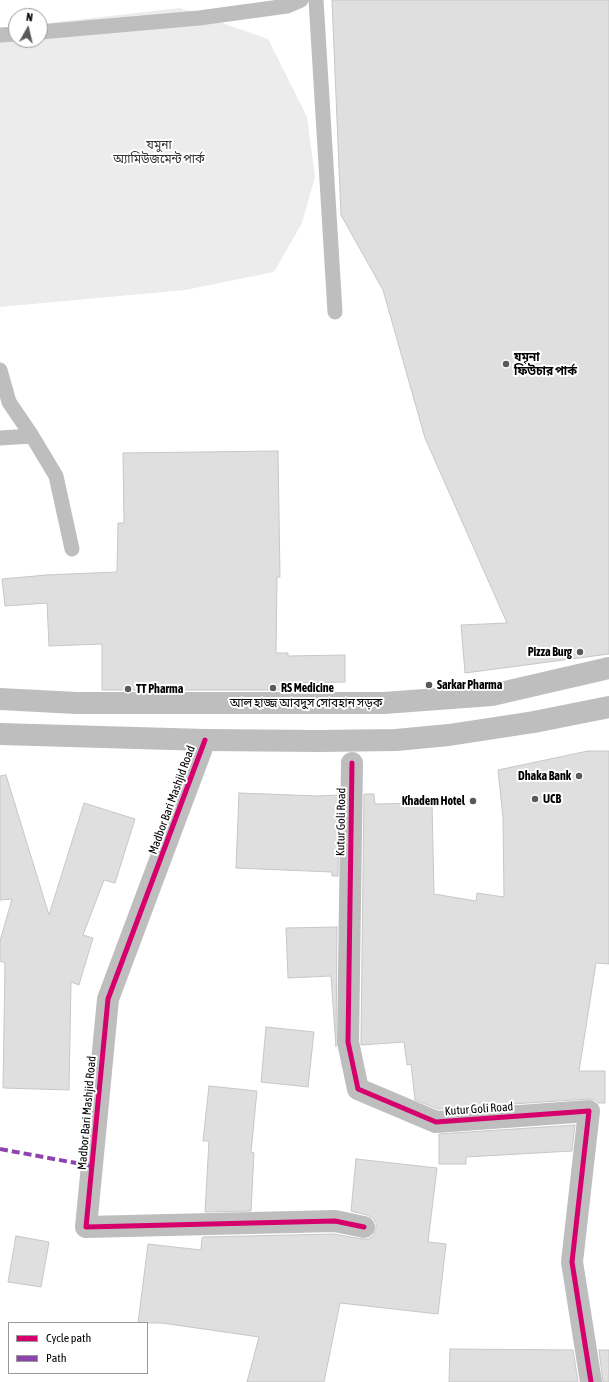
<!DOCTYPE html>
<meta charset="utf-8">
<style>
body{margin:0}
#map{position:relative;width:609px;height:1382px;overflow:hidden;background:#fff;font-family:"Asap Condensed",sans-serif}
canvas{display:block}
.legend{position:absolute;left:8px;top:1322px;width:140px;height:52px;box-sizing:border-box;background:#fff;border:1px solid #999;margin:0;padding:5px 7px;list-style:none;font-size:12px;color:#000}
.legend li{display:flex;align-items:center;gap:8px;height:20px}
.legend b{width:20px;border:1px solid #999}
.north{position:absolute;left:8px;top:8px;width:40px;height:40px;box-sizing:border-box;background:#fff;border:1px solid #999;border-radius:50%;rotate:8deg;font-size:11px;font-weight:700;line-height:16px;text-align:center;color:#000}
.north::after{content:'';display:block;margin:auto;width:14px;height:18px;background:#595959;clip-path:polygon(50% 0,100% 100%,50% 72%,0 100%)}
</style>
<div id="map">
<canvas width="609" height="1382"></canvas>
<ul class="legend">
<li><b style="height:5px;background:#d6006c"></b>Cycle path</li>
<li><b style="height:5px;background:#8e44ad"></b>Path</li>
</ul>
<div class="north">N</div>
</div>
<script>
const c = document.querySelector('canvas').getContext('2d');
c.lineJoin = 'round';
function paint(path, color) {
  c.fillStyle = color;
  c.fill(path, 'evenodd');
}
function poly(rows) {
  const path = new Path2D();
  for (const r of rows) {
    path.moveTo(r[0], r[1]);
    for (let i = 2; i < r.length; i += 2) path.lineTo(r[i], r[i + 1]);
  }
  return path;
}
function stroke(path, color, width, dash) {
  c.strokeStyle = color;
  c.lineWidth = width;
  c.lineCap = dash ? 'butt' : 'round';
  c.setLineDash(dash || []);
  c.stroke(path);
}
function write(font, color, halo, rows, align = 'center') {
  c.font = font + ' "Asap Condensed","Noto Sans Bengali",sans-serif';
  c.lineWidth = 4;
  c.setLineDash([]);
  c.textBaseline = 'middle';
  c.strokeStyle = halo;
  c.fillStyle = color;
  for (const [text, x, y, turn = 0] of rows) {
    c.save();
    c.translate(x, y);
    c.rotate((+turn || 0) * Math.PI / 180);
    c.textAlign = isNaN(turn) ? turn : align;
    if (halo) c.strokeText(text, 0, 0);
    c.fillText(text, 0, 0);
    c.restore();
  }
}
const green = poly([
 [180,8,268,39,307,117,315,177,302,223,274,272,185,290,0,307,0,28,16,27,16,40,40,40,40,24]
]);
const building = poly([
 [332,0,609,0,609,654,465,673,461,625,507,623,425,438,383,290,341,215,332,0],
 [278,451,280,577,277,577,276,653,288,653,288,656,345,655,345,682,288,683,287,690,102,690,102,644,49,646,47,603,5,606,2,579,46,575,117,572,118,523,124,523,123,453,278,451],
 [588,751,609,751,609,964,596,963,579,1071,605,1071,605,1103,598,1103,595,1100,588,1099,438,1109,415,1100,411,1064,407,1065,404,1042,361,1045,361,1041,364,794,374,794,375,804,432,803,434,894,476,901,477,893,504,897,503,818,498,770,588,751],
 [6,775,49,915,84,803,135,819,115,883,104,880,83,935,93,938,79,985,71,982,69,1090,3,1088,5,963,0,961,0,941,12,899,0,900,0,776,6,775],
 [239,793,319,796,339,795,338,876,332,876,332,872,236,868,239,793],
 [337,927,336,1047,331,976,288,978,286,928,337,927],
 [266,1027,314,1032,308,1087,261,1082,266,1027],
 [209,1086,257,1091,251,1152,254,1153,251,1211,205,1212,209,1141,203,1141,209,1086],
 [575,1125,572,1151,466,1157,466,1164,439,1164,439,1134,575,1125],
 [356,1159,437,1168,428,1242,446,1244,438,1314,340,1303,324,1382,247,1382,259,1337,162,1323,138,1323,148,1244,201,1250,202,1238,203,1237,334,1234,362,1239,368,1239,373,1236,376,1229,376,1223,373,1218,367,1215,351,1211,356,1159],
 [16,1236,49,1242,41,1287,8,1282,16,1236],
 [450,1349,573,1350,578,1382,449,1382,450,1349],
 [599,1350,609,1350,609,1382,603,1382,599,1350]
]);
const service = poly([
 [316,0,335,312],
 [40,32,199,18,287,6,301,0],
 [0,35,16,34],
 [0,370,9,402,32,436,56,476,72,549],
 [0,438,32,436]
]);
const minor = poly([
 [205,740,108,999,86,1227,335,1221,364,1227]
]);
const tertiary = poly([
 [0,699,76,703,384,703,492,695,609,668],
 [0,734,205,740,319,741,396,740,449,735,534,722,609,707],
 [352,763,348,1042,358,1089,436,1122,589,1111,572,1262,591,1382]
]);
const quiet = poly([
 [0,1149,92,1166]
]);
const cycleway = poly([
 [205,740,108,999,86,1227,335,1221,364,1227],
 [352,763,348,1042,358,1089,436,1122,589,1111,572,1262,591,1382]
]);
const markers = [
 [506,364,4,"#595959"],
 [580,652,4,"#595959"],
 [429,685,4,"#595959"],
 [273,688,4,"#595959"],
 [128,689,4,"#595959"],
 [579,776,4,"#595959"],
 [535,799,4,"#595959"],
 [473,801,4,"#595959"]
];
const parkNames = [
 ["যমুনা",159,145],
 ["অ্যামিউজমেন্ট পার্ক",159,159]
];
const poiNames = [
 ["যমুনা",514,357],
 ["ফিউচার পার্ক",514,371],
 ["Pizza Burg",572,652,"right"],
 ["Sarkar Pharma",437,685],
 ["RS Medicine",281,688],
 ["TT Pharma",136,689],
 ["Dhaka Bank",571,776,"right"],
 ["UCB",543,799],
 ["Khadem Hotel",465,801,"right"]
];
const streetNames = [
 ["আল হাজ্জ আবদুস সোবহান সড়ক",306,703],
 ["Madbor Bari Mashjid Road",172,800,-70],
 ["Kutur Goli Road",341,822,-89],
 ["Kutur Goli Road",479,1109,-4],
 ["Madbor Bari Mashjid Road",87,1113,-85]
];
paint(green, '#ececec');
paint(building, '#dfdfdf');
stroke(building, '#c7c7c7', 1);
stroke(service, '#bebebe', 15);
stroke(minor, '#bebebe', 22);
stroke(tertiary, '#bebebe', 22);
stroke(quiet, '#8e44ad', 4, [8, 4]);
stroke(cycleway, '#d6006c', 5);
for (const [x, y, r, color] of markers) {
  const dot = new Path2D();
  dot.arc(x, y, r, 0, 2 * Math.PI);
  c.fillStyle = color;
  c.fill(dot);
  stroke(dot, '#fff', 1.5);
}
write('12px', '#333', '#fff', parkNames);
write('bold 12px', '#000', '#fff', poiNames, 'left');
write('12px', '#000', '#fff', streetNames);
</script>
